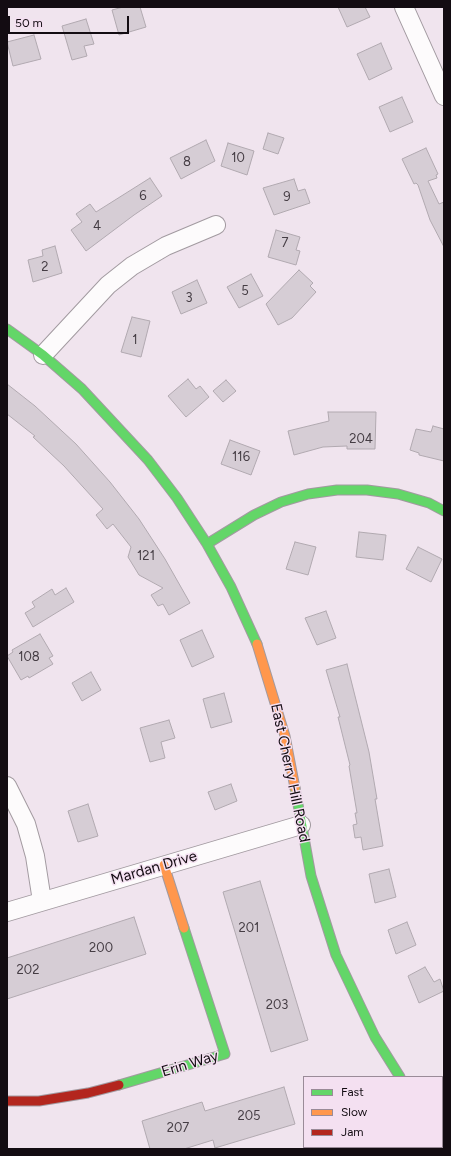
<!DOCTYPE html>
<style>
body{margin:0}
#map{position:relative;width:451px;height:1156px;overflow:hidden;background:#f0e4ee;font-family:Figtree,sans-serif}
canvas{display:block}
.frame{position:absolute;inset:0;border:8px solid #130c12;pointer-events:none}
.legend{position:absolute;left:303px;top:1076px;width:140px;height:72px;box-sizing:border-box;background:#f4e0f1;border:1px solid #9a8b98;margin:0;padding:5px 7px;list-style:none;font-size:12px;color:#130c12}
.legend li{display:flex;align-items:center;gap:8px;height:20px}
.legend b{width:20px;border:1px solid #9a8b98}
.scale{position:absolute;left:8px;top:16px;width:121px;height:18px;box-sizing:border-box;border:2px solid #130c12;border-top:0;padding-left:5px;font-size:12px;line-height:14px;white-space:nowrap;color:#130c12;-webkit-text-stroke:3px #f4e0f1;paint-order:stroke}
</style>
<div id="map">
<canvas width="451" height="1156"></canvas>
<div class="frame"></div>
<ul class="legend">
<li><b style="height:5px;background:#63d668"></b>Fast</li>
<li><b style="height:5px;background:#ff974d"></b>Slow</li>
<li><b style="height:5px;background:#b3261e"></b>Jam</li>
</ul>
<div class="scale">50 m</div>
</div>
<script>
const c = document.querySelector('canvas').getContext('2d');
c.lineJoin = 'round';
function paint(path, color) {
  c.fillStyle = color;
  c.fill(path, 'evenodd');
}
function poly(rows) {
  const path = new Path2D();
  for (const r of rows) {
    path.moveTo(r[0], r[1]);
    for (let i = 2; i < r.length; i += 2) path.lineTo(r[i], r[i + 1]);
  }
  return path;
}
function stroke(path, color, width, dash) {
  c.strokeStyle = color;
  c.lineWidth = width;
  c.lineCap = dash ? 'butt' : 'round';
  c.setLineDash(dash || []);
  c.stroke(path);
}
function write(font, color, halo, rows, align = 'center') {
  c.font = font + ' Figtree,sans-serif';
  c.lineWidth = 3;
  c.setLineDash([]);
  c.textBaseline = 'middle';
  c.strokeStyle = halo;
  c.fillStyle = color;
  for (const [text, x, y, turn = 0] of rows) {
    c.save();
    c.translate(x, y);
    c.rotate((+turn || 0) * Math.PI / 180);
    c.textAlign = isNaN(turn) ? turn : align;
    if (halo) c.strokeText(text, 0, 0);
    c.fillText(text, 0, 0);
    c.restore();
  }
}
const building = poly([
 [123,7,140,7,146,27,119,35,112,10,123,7],
 [338,7,365,7,370,17,347,27,338,7],
 [86,19,94,44,84,46,87,56,72,60,62,26,86,19],
 [34,35,41,59,13,66,7,42,34,35],
 [381,43,392,69,369,80,357,54,381,43],
 [402,97,413,122,390,132,379,107,402,97],
 [268,133,284,138,278,154,263,149,268,133],
 [206,140,215,161,181,179,170,158,206,140],
 [228,143,254,151,247,175,221,166,228,143],
 [426,148,438,174,436,175,437,178,428,181,439,204,444,202,444,247,430,220,418,185,416,183,414,184,402,159,426,148],
 [150,178,162,196,134,215,86,251,71,230,82,222,76,214,90,204,96,212,150,178],
 [294,179,298,191,305,189,310,203,274,215,263,188,294,179],
 [276,230,300,237,296,250,300,251,296,265,268,257,276,230],
 [55,246,62,273,33,282,28,260,43,256,42,250,55,246],
 [299,270,313,283,310,286,316,292,292,318,278,325,266,304,299,270],
 [251,274,263,296,239,308,227,287,251,274],
 [197,280,207,303,181,314,172,292,197,280],
 [132,317,150,321,141,357,121,352,132,317],
 [188,379,196,389,200,386,209,397,186,417,168,396,188,379],
 [226,380,236,391,223,402,213,391,226,380],
 [7,384,35,406,76,444,110,482,139,519,165,559,190,603,169,615,163,604,158,606,151,595,163,588,139,575,128,557,131,547,113,524,107,529,96,515,103,509,64,466,33,437,35,436,7,414,7,384],
 [328,412,376,412,375,449,347,449,347,446,323,447,294,455,288,431,329,421,328,412],
 [433,426,444,429,444,461,419,455,419,453,410,450,416,429,431,432,433,426],
 [230,440,260,451,251,475,221,464,230,440],
 [359,532,386,535,383,560,356,557,359,532],
 [295,542,316,547,308,575,286,569,295,542],
 [418,547,442,559,431,582,406,569,418,547],
 [66,588,74,602,33,627,25,613,35,607,32,602,52,589,55,595,66,588],
 [326,611,336,638,317,645,305,618,326,611],
 [202,630,214,657,192,667,180,640,202,630],
 [40,634,53,656,49,658,53,664,29,678,28,676,21,680,7,656,13,652,12,650,40,634],
 [347,664,369,752,377,799,375,799,383,846,363,850,361,837,355,838,353,825,357,824,355,813,357,813,349,766,350,765,338,717,340,717,326,670,347,664],
 [91,672,101,690,82,701,72,683,91,672],
 [224,693,232,722,211,728,203,699,224,693],
 [169,720,175,738,161,742,165,758,150,762,140,728,169,720],
 [231,784,237,801,215,810,208,792,231,784],
 [88,804,98,836,78,842,68,811,88,804],
 [389,869,396,897,375,903,369,874,389,869],
 [260,881,308,1040,271,1052,223,892,260,881],
 [134,917,146,954,7,999,7,958,134,917],
 [407,922,416,945,396,954,388,930,407,922],
 [425,967,434,982,440,979,444,991,419,1003,408,976,425,967],
 [284,1087,295,1124,215,1148,213,1140,184,1149,150,1149,142,1121,202,1102,205,1111,284,1087]
]);
const street = poly([
 [404,7,444,96],
 [43,355,108,285,132,266,166,246,216,225],
 [7,786,26,824,35,856,42,901],
 [7,912,301,825]
]);
const fast = poly([
 [7,329,43,355,82,389,148,460,177,498,207,544,231,587,257,644],
 [207,544,254,515,281,502,308,494,337,490,367,490,398,494,429,503,444,511],
 [295,788,311,876,336,955,375,1037,400,1077],
 [119,1085,225,1054,184,928]
]);
const slow = poly([
 [257,644,285,736,295,788],
 [164,865,184,928]
]);
const jam = poly([
 [7,1101,39,1101,88,1093,119,1085],
 [442,1136,444,1139]
]);
const numberNames = [
 ["10",238,158],
 ["8",187,162],
 ["6",143,196],
 ["9",287,197],
 ["4",97,226],
 ["7",285,243],
 ["2",45,267],
 ["5",245,291],
 ["3",189,298],
 ["1",135,340],
 ["204",361,439],
 ["116",241,457],
 ["121",146,556],
 ["108",29,657],
 ["201",249,928],
 ["200",101,948],
 ["202",28,970],
 ["203",277,1005],
 ["205",249,1116],
 ["207",178,1128]
];
const streetNames = [
 ["East Cherry Hill Road",290,773,78],
 ["Mardan Drive",154,868,-16],
 ["Erin Way",190,1064,-17]
];
paint(building, '#d6cdd5');
stroke(building, '#b1a9b0', 1);
stroke(street, '#a29aa0', 20);
stroke(fast, '#a29aa0', 11);
stroke(slow, '#a29aa0', 11);
stroke(jam, '#a29aa0', 11);
stroke(street, '#fdfbfc', 18);
stroke(fast, '#63d668', 9);
stroke(slow, '#ff974d', 9);
stroke(jam, '#b3261e', 9);
write('13px', '#453d44', null, numberNames);
write('15px', '#130c12', '#f4e0f1', streetNames);
</script>
